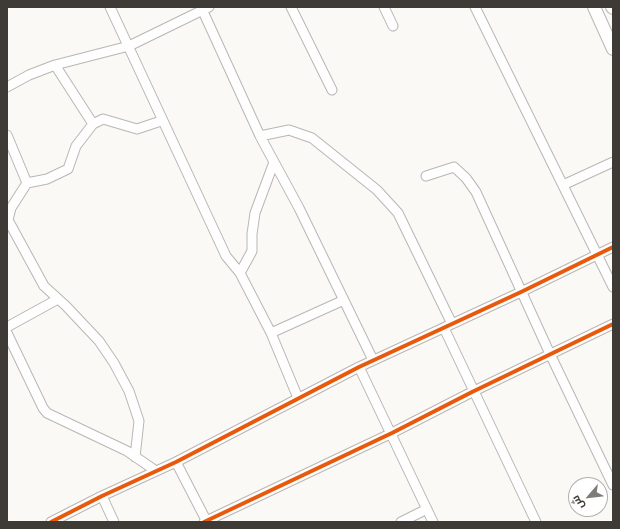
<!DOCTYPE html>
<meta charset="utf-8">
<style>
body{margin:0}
#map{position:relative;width:620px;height:529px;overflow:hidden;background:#fbf9f6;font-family:"Alegreya Sans",Cairo,sans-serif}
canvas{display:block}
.frame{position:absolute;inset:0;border:8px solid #3e3a35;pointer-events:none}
.north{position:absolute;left:568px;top:477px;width:40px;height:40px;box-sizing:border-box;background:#fff;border:1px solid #b2b0ae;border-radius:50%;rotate:242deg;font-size:11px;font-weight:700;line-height:16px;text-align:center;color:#3e3a35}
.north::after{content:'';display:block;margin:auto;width:14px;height:18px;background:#807d79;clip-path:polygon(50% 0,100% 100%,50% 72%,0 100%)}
</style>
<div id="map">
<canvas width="620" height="529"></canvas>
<div class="frame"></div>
<div class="north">ش</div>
</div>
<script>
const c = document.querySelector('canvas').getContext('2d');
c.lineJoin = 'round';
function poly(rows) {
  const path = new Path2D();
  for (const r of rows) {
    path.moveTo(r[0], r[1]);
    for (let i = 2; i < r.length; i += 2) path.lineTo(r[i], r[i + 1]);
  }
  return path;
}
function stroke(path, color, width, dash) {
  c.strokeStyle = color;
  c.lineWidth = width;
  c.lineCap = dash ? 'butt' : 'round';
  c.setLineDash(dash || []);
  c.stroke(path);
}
const street = poly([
 [110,7,226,256,240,273,271,333,298,398],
 [201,7,260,136,299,208,373,360],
 [291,7,332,90],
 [384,7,393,26],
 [475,7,613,287],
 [55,65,93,124],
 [7,87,29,75,55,65,129,46,209,7],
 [7,135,27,183,47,179,68,169,76,146,93,124,103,119,137,129,161,121],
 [260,136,289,130,312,138,377,190,398,213,452,324],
 [426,176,454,167,466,178,476,192,550,354,613,485],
 [27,183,11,208,8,220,44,286,66,306,99,341,114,363,129,391,139,421,135,457],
 [563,185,613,162],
 [240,273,252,251,252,234,255,213,274,162],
 [7,327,58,299],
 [444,328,536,522],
 [7,333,43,408,47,413,127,451,156,471],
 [271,333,344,300],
 [359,367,433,522],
 [176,462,207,522],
 [102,496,114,522],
 [51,522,102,496,176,462,359,367,521,292,613,247],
 [204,522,392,433,472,392,613,324],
 [401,522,427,509]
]);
const secondary = poly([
 [594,7,613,49],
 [612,7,613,8]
]);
const cycleway = poly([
 [51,522,102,496,176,462,359,367,521,292,613,247],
 [204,522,392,433,472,392,613,324]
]);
stroke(street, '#b9b6b3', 11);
stroke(secondary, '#b9b6b3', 14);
stroke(street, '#fefefe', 9);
stroke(secondary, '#fefefe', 12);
stroke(cycleway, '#e8590c', 4);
</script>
